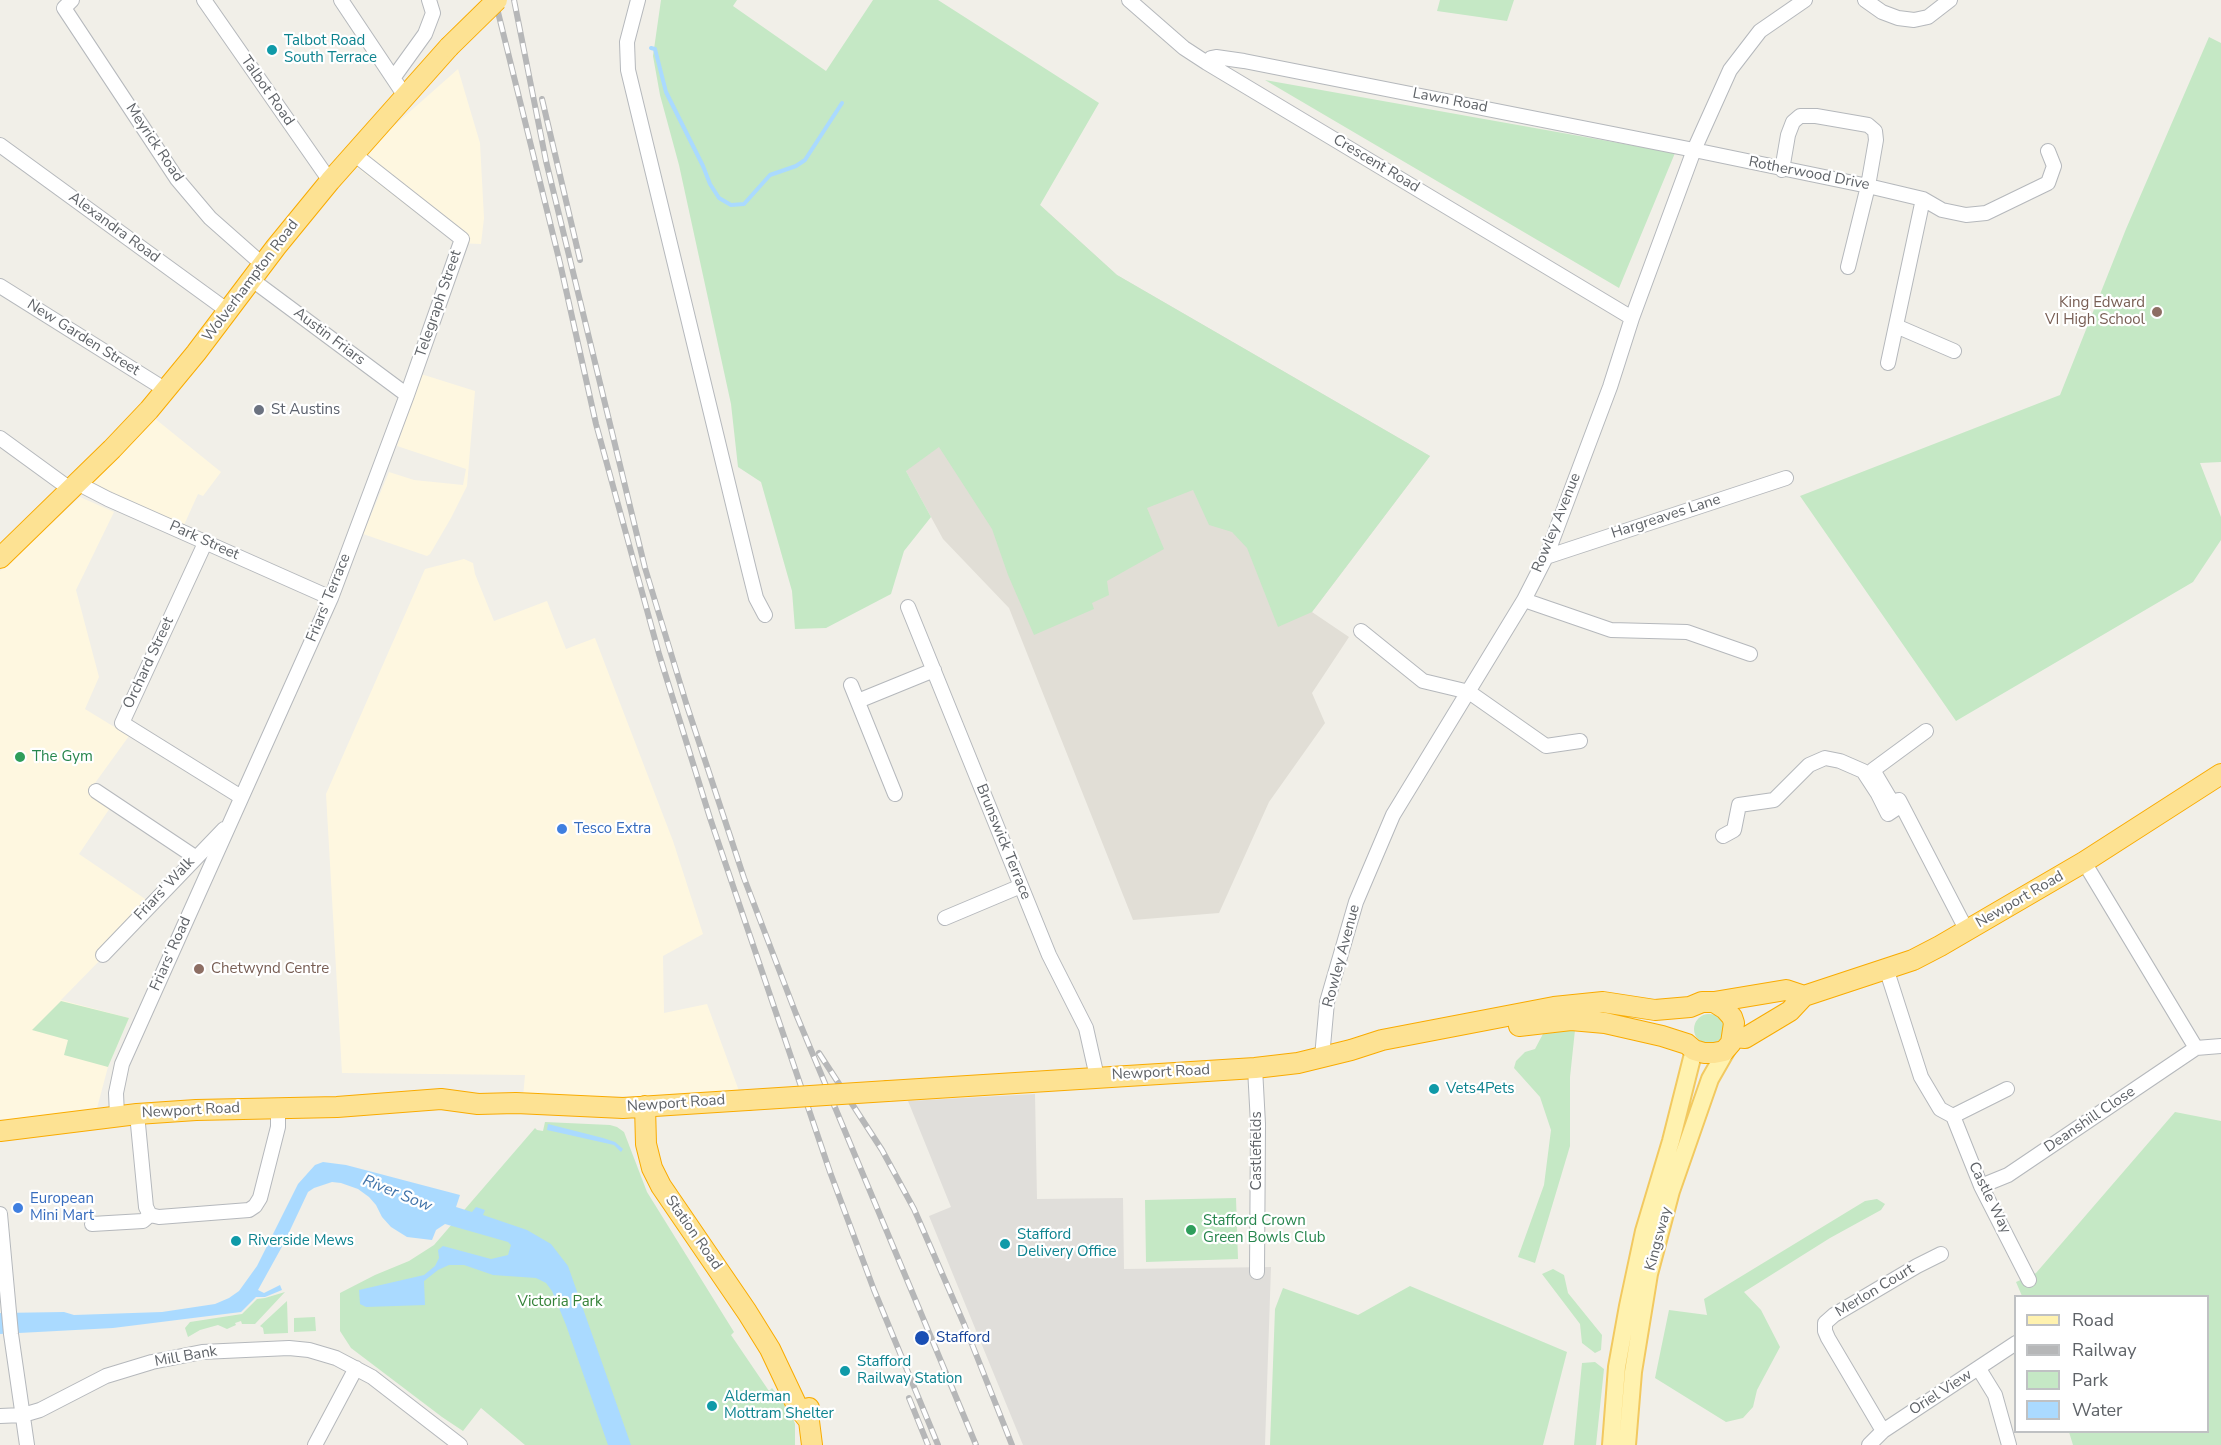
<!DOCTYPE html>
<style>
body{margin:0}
#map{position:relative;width:2221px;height:1445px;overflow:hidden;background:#f1efe8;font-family:"Nunito Sans",sans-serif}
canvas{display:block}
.legend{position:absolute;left:2014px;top:1295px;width:195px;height:138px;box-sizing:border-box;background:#fff;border:2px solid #bfc1c3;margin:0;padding:8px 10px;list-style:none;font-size:18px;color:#5f6368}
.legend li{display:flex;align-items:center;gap:12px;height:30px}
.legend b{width:30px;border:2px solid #bfc1c3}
</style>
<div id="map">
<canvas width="2221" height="1445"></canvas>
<ul class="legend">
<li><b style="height:8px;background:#fff2af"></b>Road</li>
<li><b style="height:8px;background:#b6b7b8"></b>Railway</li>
<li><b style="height:16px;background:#c5e8c5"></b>Park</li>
<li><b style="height:16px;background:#aadaff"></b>Water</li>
</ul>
</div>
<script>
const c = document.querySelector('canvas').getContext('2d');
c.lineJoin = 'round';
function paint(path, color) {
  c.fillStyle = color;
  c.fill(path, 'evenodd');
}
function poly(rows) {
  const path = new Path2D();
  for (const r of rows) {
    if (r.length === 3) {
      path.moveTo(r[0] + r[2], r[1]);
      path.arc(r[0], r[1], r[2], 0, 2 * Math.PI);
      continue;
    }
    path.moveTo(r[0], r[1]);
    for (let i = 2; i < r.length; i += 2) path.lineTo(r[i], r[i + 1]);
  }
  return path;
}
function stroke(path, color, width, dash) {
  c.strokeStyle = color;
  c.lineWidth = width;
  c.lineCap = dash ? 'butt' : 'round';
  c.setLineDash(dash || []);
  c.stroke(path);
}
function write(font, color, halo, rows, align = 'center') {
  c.font = font + ' "Nunito Sans",sans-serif';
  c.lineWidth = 4.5;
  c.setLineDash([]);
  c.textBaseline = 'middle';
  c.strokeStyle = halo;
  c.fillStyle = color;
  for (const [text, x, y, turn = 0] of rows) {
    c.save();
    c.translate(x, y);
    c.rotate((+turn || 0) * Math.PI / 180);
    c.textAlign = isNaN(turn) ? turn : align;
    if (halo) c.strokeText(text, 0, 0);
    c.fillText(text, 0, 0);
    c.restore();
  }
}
const commercial = poly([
 [458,69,480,143,484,218,481,244,455,243,355,166,370,147],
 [421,374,475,391,467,486,451,518,430,554,427,556,363,534,389,472,414,480,463,485,466,469,397,446],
 [153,417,221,472,203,496,198,494,184,525,91,484],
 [80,497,114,512,76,590,99,677,85,709,129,736,90,790,112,805,79,854,154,905,61,1000,129,1018,108,1067,97,1108,21,1120,0,1119,0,571],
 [464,559,473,563,475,574,494,621,547,601,566,649,595,638,673,841,703,934,663,956,664,1013,707,1004,739,1091,692,1096,523,1097,525,1075,342,1073,326,794,425,569]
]);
const industrial = poly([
 [1035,1094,1037,1199,1123,1198,1124,1269,1271,1267,1265,1445,1023,1445,929,1216,951,1207,908,1101]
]);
const education = poly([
 [1017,184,1117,275,1430,456,1312,612,1349,637,1312,693,1325,723,1269,802,1219,913,1133,920,1009,608,943,539,810,295]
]);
const green = poly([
 [661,0,737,0,733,6,826,71,873,0,938,0,1099,103,1040,205,1117,275,1430,456,1312,612,1278,627,1247,548,1232,532,1209,525,1193,490,1147,508,1164,549,1107,581,1109,595,1092,603,1094,609,1034,635,1008,575,992,529,939,447,906,471,931,517,904,551,891,594,826,628,795,629,792,591,761,482,738,467,731,404,679,165,660,95,653,56],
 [1440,0,1514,0,1507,21,1437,11],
 [2209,37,2221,43,2221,462,2200,463,2221,517,2221,540,2193,582,1956,721,1800,496,2060,395,2126,229],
 [1265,80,1675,153,1619,288],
 [61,1001,129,1018,108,1067,64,1055,68,1040,32,1030],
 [1709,1029,15],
 [1545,1030,1575,1030,1570,1077,1570,1146,1535,1263,1518,1257,1544,1185,1551,1130,1540,1097,1514,1068,1516,1061,1525,1052,1535,1049],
 [2175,1112,2221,1121,2221,1445,2073,1445,2069,1432,2208,1432,2208,1296,2022,1296,2016,1282,2036,1273],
 [545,1122,610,1125,617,1127,624,1132,647,1192,734,1332,731,1335,769,1391,772,1388,790,1410,795,1424,795,1445,525,1445,481,1408,463,1431,442,1417,351,1348,340,1331,340,1293,375,1275,409,1261,434,1245,535,1128,537,1130,543,1131],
 [1236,1198,1238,1259,1146,1262,1145,1200],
 [1877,1199,1885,1204,1881,1210,1830,1238,1744,1292,1761,1310,1780,1347,1757,1390,1753,1407,1743,1418,1726,1422,1655,1378,1669,1310,1707,1315,1704,1299,1865,1201],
 [1553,1269,1564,1275,1568,1293,1602,1335,1601,1350,1595,1353,1582,1343,1580,1324,1542,1274],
 [1410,1286,1567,1352,1543,1445,1270,1445,1275,1309,1283,1288,1358,1315],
 [285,1292,255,1324,242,1324,241,1321,235,1323,236,1325,227,1329,218,1325,200,1330,188,1337,185,1328,190,1322,242,1314,257,1299,265,1298],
 [287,1301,288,1333,264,1334,263,1328,260,1326],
 [315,1317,316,1331,294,1332,294,1318],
 [1595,1362,1604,1369,1596,1445,1574,1445,1582,1363]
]);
const water = poly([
 [548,1124,603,1138,615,1142,623,1149,621,1152,614,1145,547,1130],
 [323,1162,346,1165,460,1195,456,1207,472,1212,476,1207,485,1210,483,1215,527,1230,551,1244,568,1266,631,1445,608,1445,566,1325,552,1291,546,1283,536,1278,493,1275,464,1265,449,1265,438,1270,424,1281,425,1305,366,1307,360,1304,359,1290,424,1275,435,1266,439,1258,438,1250,443,1246,491,1259,508,1255,511,1245,508,1242,445,1224,436,1230,432,1240,407,1237,391,1227,382,1217,376,1205,369,1197,358,1189,341,1183,332,1182,314,1188,308,1192,284,1243,258,1290,264,1293,280,1285,282,1290,265,1297,256,1297,241,1312,113,1328,0,1334,0,1313,64,1312,74,1315,162,1312,215,1304,229,1298,239,1291,257,1266,298,1184,315,1165]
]);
const stream = poly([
 [651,48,655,49,666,92,703,166,710,184,719,198,731,205,744,204,770,175,796,166,805,160,842,103]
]);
const minor = poly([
 [72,0,64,8,177,179,210,218,262,264],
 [204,0,330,181],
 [341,0,405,96],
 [638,0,627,42,628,70,749,570,756,598,765,615],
 [1129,0,1184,48,1207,63,1632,318],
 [1865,0,1882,12,1898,18,1914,20,1928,17,1950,0],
 [1207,63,1211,58,1216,57,1244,61,1694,150,1868,186,1923,199,1942,210,1966,215,1986,213,2048,183,2054,166,2048,151],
 [394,77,425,34,433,13,429,0],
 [0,145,228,311],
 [1782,170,1788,135,1793,122,1800,116,1816,116,1868,125,1875,131,1876,140,1868,186,1848,267],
 [251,279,407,395],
 [0,286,166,390],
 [1896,326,1954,351],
 [1888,363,1923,199],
 [0,438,70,489],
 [77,483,108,499,331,598],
 [206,541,122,723,241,797],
 [1546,557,1786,478],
 [1524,600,1611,630,1687,632,1750,654],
 [908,607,1049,955,1086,1028,1097,1077],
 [1361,631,1423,681,1469,692,1546,746,1580,741],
 [851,685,895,794],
 [858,701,934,670],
 [1926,731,1873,770,1892,802,1899,800,1967,931],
 [96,791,195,857],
 [1723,836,1734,830,1739,805,1774,800,1809,765,1825,758,1840,761,1863,771,1878,794,1888,814,1900,806],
 [945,918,1021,886],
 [103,955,224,829],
 [1886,968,1921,1077,1940,1109,1953,1116,2007,1089],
 [2196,1048,2221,1046],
 [1322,1057,1327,1002,1356,902,1393,815,1524,600,1546,557,1610,387,1632,318,1694,150,1730,70,1760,31,1805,0],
 [1255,1068,1258,1124,1257,1272],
 [137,1114,146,1207,150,1215],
 [117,1115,116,1093,122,1064,331,598,407,395,462,239,354,154],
 [1953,1116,1981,1186,2029,1280],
 [1981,1186,2008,1175,2196,1048,2084,862],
 [0,1214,11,1334,27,1445],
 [150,1215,159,1217,249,1210,255,1206,260,1198,278,1127,278,1108],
 [92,1224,143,1221,150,1215],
 [1979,1369,1995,1395,2009,1445],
 [0,1416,23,1415,40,1410,106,1376,152,1362,202,1352,289,1348,309,1350,336,1358,372,1377,460,1445],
 [1883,1431,1828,1338,1825,1331,1825,1323,1834,1315,1917,1266,1941,1254],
 [315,1445,356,1368],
 [1869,1445,1883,1431,2016,1343]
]);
const major = poly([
 [1611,1445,1617,1367,1628,1306,1644,1231,1671,1141,1694,1050],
 [1627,1445,1633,1372,1649,1274,1671,1191,1710,1079,1730,1044]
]);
const highway = poly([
 [0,558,112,449,149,410,196,353,276,247,330,181,449,47],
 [1519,1026,1571,1020,1605,1023,1662,1036,1687,1044,1694,1050,1704,1053,1714,1053,1724,1051,1731,1043,1734,1023,1732,1017,1725,1009,1714,1002],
 [1733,1037,1745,1038,1790,1011,1804,996,1913,960,1940,946,2084,862,2221,774],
 [888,1091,1255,1068,1298,1063,1351,1050,1382,1040,1554,1007,1603,1002,1655,1010,1690,1007,1702,1002,1714,1002,1786,990,1804,996],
 [645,1106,646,1144,652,1168,661,1186,747,1312,770,1349,797,1406,809,1421],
 [0,1131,137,1114,196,1110,337,1107,441,1099,478,1104,516,1103,623,1108,748,1100],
 [809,1408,809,1421,812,1445]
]);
const rail = poly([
 [495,0,560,263,596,424,659,654,710,818,830,1172,874,1290,938,1445],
 [514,0,546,161,645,568,687,706,744,878,796,1014,976,1445],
 [542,99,580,260],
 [819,1053,882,1150,914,1209,964,1324,1012,1445],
 [909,1398,928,1445]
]);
const highwayBridge = poly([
 [449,47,497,0],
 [748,1100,888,1091]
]);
const markers = [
 [272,50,6,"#0f9aa8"],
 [2157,312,6,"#8d6e63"],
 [259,410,6,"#6b7280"],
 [20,757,6,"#2e9e5b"],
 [562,829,6,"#3f7fe0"],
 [199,969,6,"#8d6e63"],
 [1434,1089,6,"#0f9aa8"],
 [18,1208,6,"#3f7fe0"],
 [1191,1230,6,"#2e9e5b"],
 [236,1241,6,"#0f9aa8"],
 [1005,1244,6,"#0f9aa8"],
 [922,1338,8,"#1a4fb4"],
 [845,1371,6,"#0f9aa8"],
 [712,1406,6,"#0f9aa8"]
];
const cultureNames = [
 ["Talbot Road",284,41],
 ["South Terrace",284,58],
 ["Vets4Pets",1446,1089],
 ["Stafford",1017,1235],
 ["Delivery Office",1017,1252],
 ["Riverside Mews",248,1241],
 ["Stafford",857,1362],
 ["Railway Station",857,1379],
 ["Alderman",724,1397],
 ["Mottram Shelter",724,1414]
];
const streetNames = [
 ["Talbot Road",267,91,55],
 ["Lawn Road",1450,101,11],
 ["Meyrick Road",154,143,56],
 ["Crescent Road",1376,164,31],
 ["Rotherwood Drive",1809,174,11],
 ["Alexandra Road",114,228,36],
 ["Wolverhampton Road",251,281,-53],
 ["Telegraph Street",439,304,-71],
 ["Austin Friars",329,337,37],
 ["New Garden Street",83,338,32],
 ["Hargreaves Lane",1666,517,-18],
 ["Rowley Avenue",1557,523,-68],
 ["Park Street",204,541,24],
 ["Friars' Terrace",329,598,-68],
 ["Orchard Street",149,663,-65],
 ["Brunswick Terrace",1003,842,68],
 ["Friars' Walk",165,889,-47],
 ["Newport Road",2020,900,-30],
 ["Friars' Road",171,954,-66],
 ["Rowley Avenue",1342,956,-75],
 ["Newport Road",1161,1073,-3],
 ["Newport Road",676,1104,-4],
 ["Newport Road",191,1111,-3],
 ["Deanshill Close",2090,1120,-34],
 ["Castlefields",1257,1151,-90],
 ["Castle Way",1989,1198,64],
 ["Station Road",693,1233,55],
 ["Kingsway",1659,1239,-75],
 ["Merlon Court",1875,1291,-31],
 ["Mill Bank",186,1357,-10],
 ["Oriel View",1941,1393,-33]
];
const educationNames = [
 ["King Edward",2145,303],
 ["VI High School",2145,320],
 ["Chetwynd Centre",211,969,"left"]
];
const worshipNames = [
 ["St Austins",271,410]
];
const leisureNames = [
 ["The Gym",32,757],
 ["Stafford Crown",1203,1221],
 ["Green Bowls Club",1203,1238]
];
const shopNames = [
 ["Tesco Extra",574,829],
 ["European",30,1199],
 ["Mini Mart",30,1216]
];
const parkNames = [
 ["Victoria Park",560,1302]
];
const transitNames = [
 ["Stafford",936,1338]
];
const waterNames = [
 ["River Sow",397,1194,22]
];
paint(commercial, '#fef7e0');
paint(industrial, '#e0deda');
paint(education, '#e1ded6');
paint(green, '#c5e8c5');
paint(water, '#aadaff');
stroke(stream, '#aadaff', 4);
stroke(minor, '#b5b8bc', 16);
stroke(major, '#f2c960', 20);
stroke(highway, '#f9ab00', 22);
stroke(minor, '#fff', 14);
stroke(major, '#fff2af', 16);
stroke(highway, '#fde293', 20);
stroke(rail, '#b6b7b8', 6);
stroke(rail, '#fff', 4, [11]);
stroke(highwayBridge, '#f9ab00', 22, []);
stroke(highwayBridge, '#fde293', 20);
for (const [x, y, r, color] of markers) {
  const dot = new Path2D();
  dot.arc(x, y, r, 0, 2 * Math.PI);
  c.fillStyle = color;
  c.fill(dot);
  stroke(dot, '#fff', 2);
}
write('15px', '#0d838f', '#fff', cultureNames, 'left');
write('15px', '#5f6368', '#fff', streetNames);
write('15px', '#785e54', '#fff', educationNames, 'right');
write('15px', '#5b616d', '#fff', worshipNames, 'left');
write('15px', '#27864d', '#fff', leisureNames, 'left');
write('15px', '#366cbe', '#fff', shopNames, 'left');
write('15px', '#348238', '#fff', parkNames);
write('15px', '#164399', '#fff', transitNames, 'left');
write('italic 16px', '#4174aa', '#fff', waterNames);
</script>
